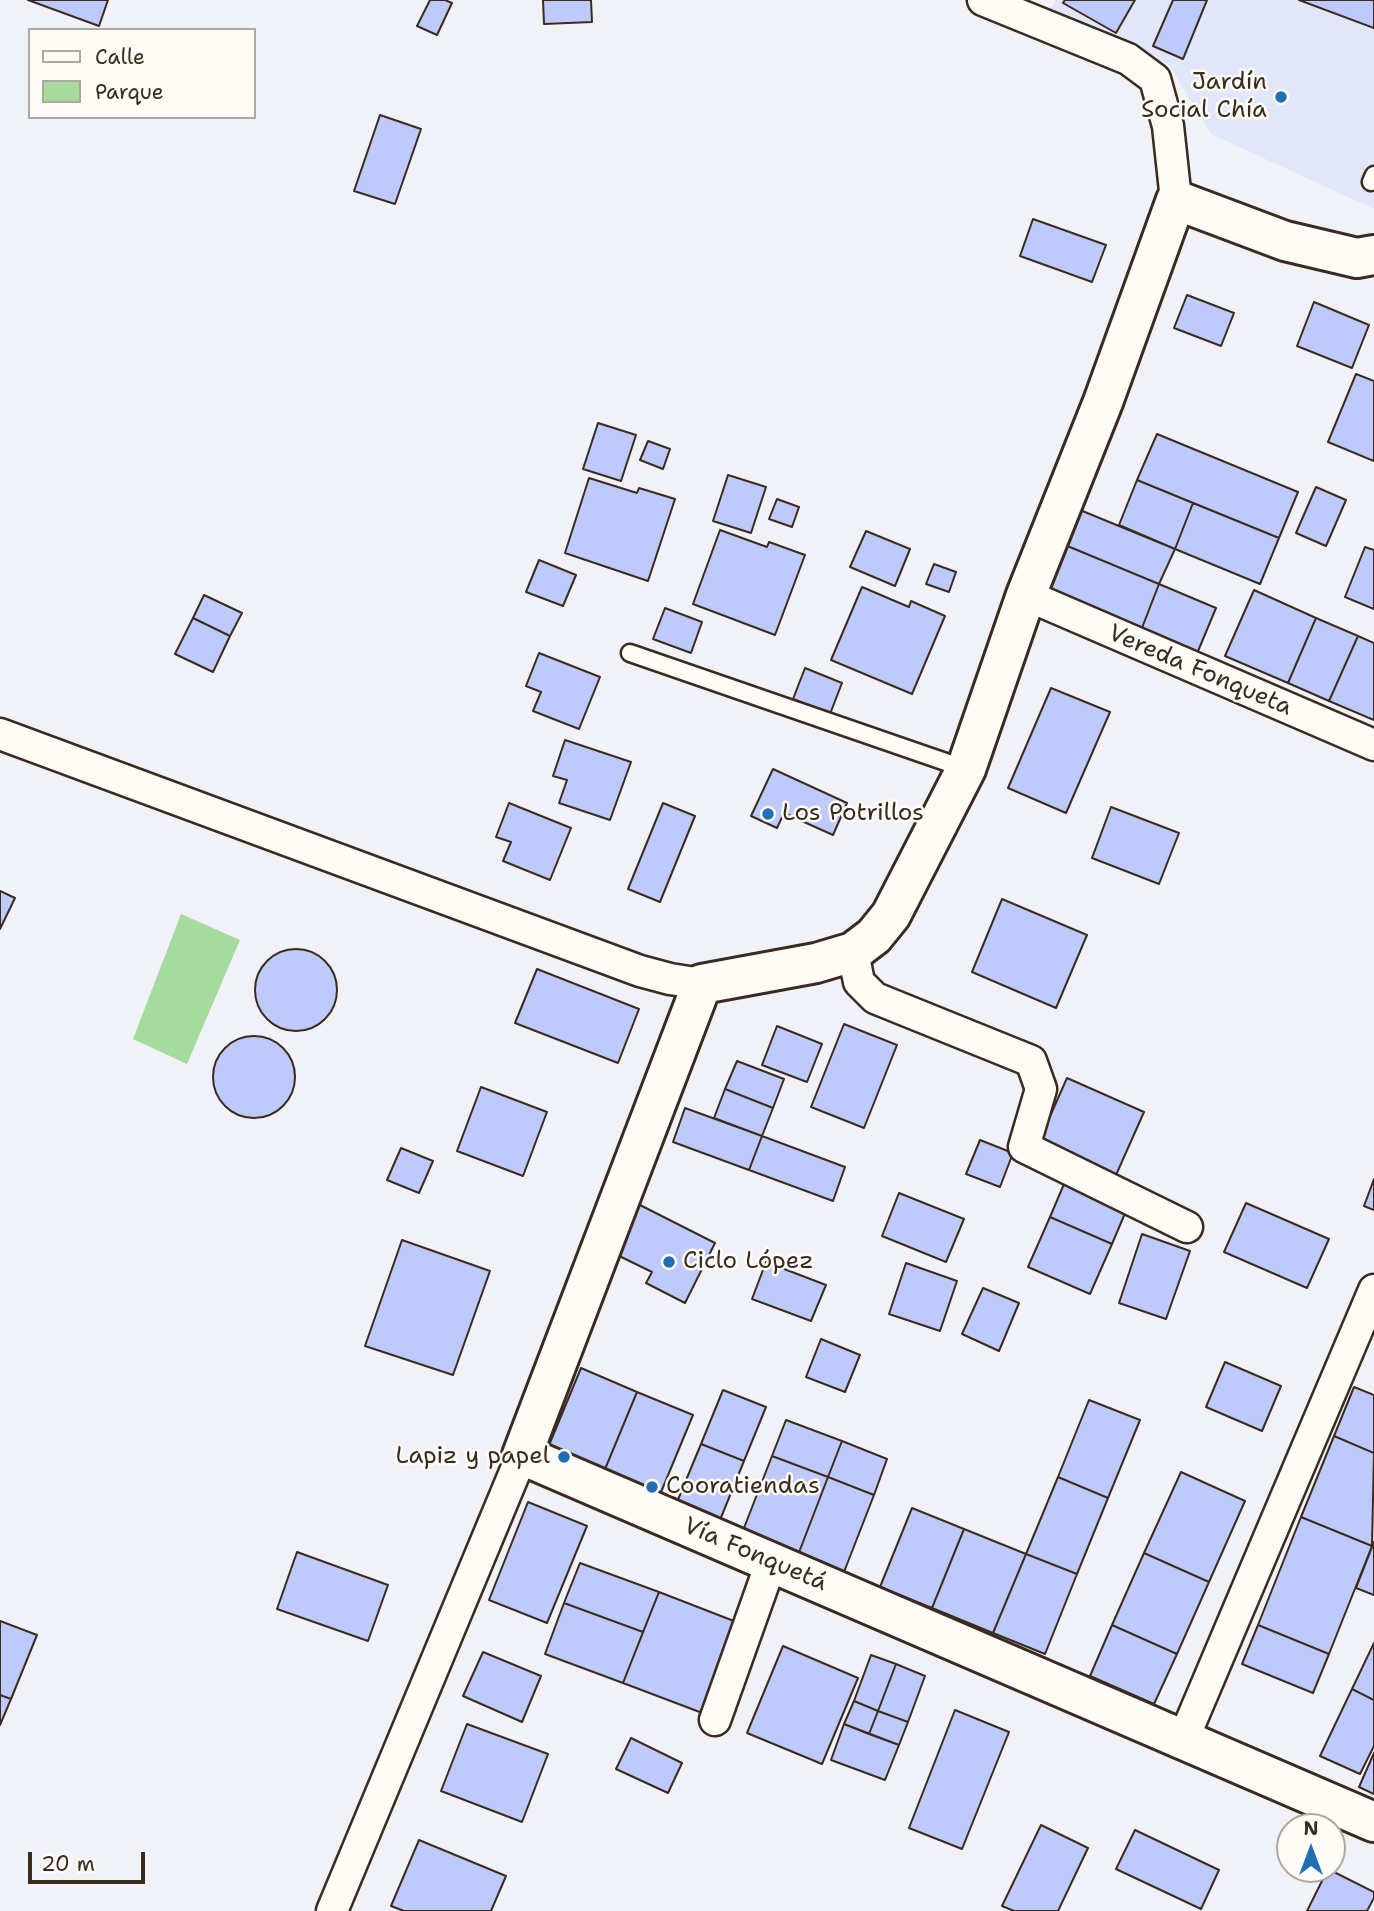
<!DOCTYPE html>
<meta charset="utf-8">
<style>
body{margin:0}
#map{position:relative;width:1374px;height:1911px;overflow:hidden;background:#f1f2f8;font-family:"Shantell Sans",sans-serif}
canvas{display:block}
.legend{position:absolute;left:28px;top:28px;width:228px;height:91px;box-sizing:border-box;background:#fdfcf7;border:2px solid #afa8a0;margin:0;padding:9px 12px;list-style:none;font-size:21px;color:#3b2a1e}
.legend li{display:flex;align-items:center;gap:14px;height:35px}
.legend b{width:35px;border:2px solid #afa8a0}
.north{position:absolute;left:1276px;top:1813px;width:70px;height:70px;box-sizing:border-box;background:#fdfcf7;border:2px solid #afa8a0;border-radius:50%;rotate:0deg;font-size:19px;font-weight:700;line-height:28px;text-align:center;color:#3b2a1e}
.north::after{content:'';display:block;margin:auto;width:24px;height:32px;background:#1f6fb2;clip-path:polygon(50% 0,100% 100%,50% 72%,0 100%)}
.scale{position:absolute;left:28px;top:1852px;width:117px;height:32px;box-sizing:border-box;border:4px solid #3b2a1e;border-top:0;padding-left:9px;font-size:21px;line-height:24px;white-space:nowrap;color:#3b2a1e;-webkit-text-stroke:5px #fdfcf7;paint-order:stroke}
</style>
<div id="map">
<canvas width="1374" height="1911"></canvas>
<ul class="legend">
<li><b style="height:9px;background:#fdfcf7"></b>Calle</li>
<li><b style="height:19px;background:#a6db9e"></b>Parque</li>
</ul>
<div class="north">N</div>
<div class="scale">20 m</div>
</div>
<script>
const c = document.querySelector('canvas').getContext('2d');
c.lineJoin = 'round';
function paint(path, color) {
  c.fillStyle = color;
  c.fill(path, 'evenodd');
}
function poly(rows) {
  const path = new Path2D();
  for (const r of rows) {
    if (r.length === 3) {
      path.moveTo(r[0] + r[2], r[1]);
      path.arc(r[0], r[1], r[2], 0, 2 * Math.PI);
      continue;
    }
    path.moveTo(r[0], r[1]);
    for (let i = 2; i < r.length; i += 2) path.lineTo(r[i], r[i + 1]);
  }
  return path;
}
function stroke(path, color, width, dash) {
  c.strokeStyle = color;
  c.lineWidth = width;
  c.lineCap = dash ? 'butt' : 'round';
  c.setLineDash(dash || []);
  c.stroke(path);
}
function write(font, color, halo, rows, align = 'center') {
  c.font = font + ' "Shantell Sans",sans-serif';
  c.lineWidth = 5;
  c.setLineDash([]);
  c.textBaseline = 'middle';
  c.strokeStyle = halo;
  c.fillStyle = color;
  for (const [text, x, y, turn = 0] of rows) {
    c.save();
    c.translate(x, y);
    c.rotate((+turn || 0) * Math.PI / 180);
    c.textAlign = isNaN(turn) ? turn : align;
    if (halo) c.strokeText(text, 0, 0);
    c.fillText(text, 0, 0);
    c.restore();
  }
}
const built = poly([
 [1056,0,1374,0,1374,209,1211,134,1169,65,1116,38,1049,11]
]);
const green = poly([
 [181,914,240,940,187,1064,133,1039]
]);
const building = poly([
 [28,0,108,0,99,26,28,0],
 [430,0,445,0,452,3,437,35,417,26,430,0],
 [543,0,591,0,592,22,544,24,543,0],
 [1065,0,1135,0,1116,33,1063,3,1065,0],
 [1173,0,1207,0,1183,59,1153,46,1173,0],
 [1299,0,1374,0,1374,28,1299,0],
 [380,115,421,129,395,204,354,191,380,115],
 [1033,219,1106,245,1092,282,1020,256,1033,219],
 [1187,295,1234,313,1221,346,1174,328,1187,295],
 [1314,302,1369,325,1352,368,1297,346,1314,302],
 [1356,374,1374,381,1374,461,1328,442,1356,374],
 [598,423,636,435,621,481,583,469,598,423],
 [1157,434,1298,492,1279,538,1137,480,1157,434],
 [648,441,670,449,663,469,640,460,648,441],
 [728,475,766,487,751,533,713,521,728,475],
 [589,478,637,493,639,488,675,499,648,581,565,553,589,478],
 [1137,480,1193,503,1175,549,1119,525,1137,480],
 [1316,487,1346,500,1326,546,1296,533,1316,487],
 [777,499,799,507,792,527,769,519,777,499],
 [1193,503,1279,538,1260,584,1175,549,1193,503],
 [1080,510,1175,549,1159,584,1065,545,1080,510],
 [720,530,767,547,769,542,805,555,775,635,693,604,720,530],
 [866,531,910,549,895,586,850,567,866,531],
 [1065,545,1159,584,1140,633,1045,593,1065,545],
 [1365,547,1374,550,1374,609,1345,597,1365,547],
 [539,560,576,575,563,606,526,592,539,560],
 [934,564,956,572,949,592,926,584,934,564],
 [1159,584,1216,608,1196,656,1140,633,1159,584],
 [862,587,909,607,911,601,945,616,912,694,831,660,862,587],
 [1254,590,1316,618,1288,683,1225,656,1254,590],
 [204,595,242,613,230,636,193,618,204,595],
 [665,608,702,622,691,653,653,639,665,608],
 [193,618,230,636,213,672,175,654,193,618],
 [1316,618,1358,636,1329,701,1288,683,1316,618],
 [1358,636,1374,643,1374,720,1329,701,1358,636],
 [539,653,600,677,579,729,533,711,541,692,526,686,539,653],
 [805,668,842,683,830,714,793,699,805,668],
 [1051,688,1110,712,1066,813,1008,788,1051,688],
 [565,740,631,762,610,820,559,803,567,780,553,776,565,740],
 [773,769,847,803,833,835,784,813,777,828,751,816,773,769],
 [509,803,571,828,550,880,503,861,511,842,496,837,509,803],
 [663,803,695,816,660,902,628,889,663,803],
 [1111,807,1179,833,1159,884,1092,858,1111,807],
 [0,891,15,898,0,929,0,891],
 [1002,899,1087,935,1056,1008,972,972,1002,899],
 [296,990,41],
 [537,969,639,1009,618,1063,515,1023,537,969],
 [844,1024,897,1045,864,1128,811,1107,844,1024],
 [777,1026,822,1044,807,1082,762,1065,777,1026],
 [254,1077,41],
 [737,1061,784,1079,773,1108,725,1089,737,1061],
 [1067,1078,1144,1112,1116,1175,1039,1141,1067,1078],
 [481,1087,547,1112,523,1176,457,1151,481,1087],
 [725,1089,773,1108,762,1136,714,1118,725,1089],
 [685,1108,762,1136,749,1170,673,1142,685,1108],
 [762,1136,845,1167,833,1201,749,1170,762,1136],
 [980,1140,1013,1153,1000,1187,966,1174,980,1140],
 [401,1148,433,1161,419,1193,387,1180,401,1148],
 [1374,1179,1374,1210,1364,1206,1374,1179],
 [1064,1184,1126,1211,1112,1244,1050,1217,1064,1184],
 [899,1193,964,1219,946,1262,882,1236,899,1193],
 [1246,1203,1329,1239,1307,1288,1224,1252,1246,1203],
 [638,1204,715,1243,685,1303,646,1283,652,1272,613,1253,638,1204],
 [1050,1217,1112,1244,1090,1294,1028,1267,1050,1217],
 [1142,1234,1190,1251,1166,1319,1119,1303,1142,1234],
 [402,1240,490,1271,453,1375,365,1346,402,1240],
 [766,1262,826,1285,811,1321,752,1299,766,1262],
 [906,1263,957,1281,940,1331,889,1314,906,1263],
 [983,1288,1019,1303,999,1351,962,1334,983,1288],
 [821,1339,860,1355,845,1392,806,1377,821,1339],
 [1225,1362,1281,1386,1262,1431,1206,1407,1225,1362],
 [581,1368,637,1392,603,1474,547,1450,581,1368],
 [1354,1387,1374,1395,1374,1453,1334,1436,1354,1387],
 [723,1390,766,1407,744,1461,701,1444,723,1390],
 [637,1392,693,1415,659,1497,603,1474,637,1392],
 [1089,1400,1140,1420,1108,1498,1058,1477,1089,1400],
 [786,1420,842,1441,828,1477,772,1456,786,1420],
 [1334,1436,1374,1453,1372,1546,1301,1517,1334,1436],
 [842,1441,887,1459,874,1495,828,1477,842,1441],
 [701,1444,744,1461,720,1520,677,1502,701,1444],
 [772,1456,828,1477,798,1555,742,1533,772,1456],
 [1181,1472,1245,1501,1209,1582,1144,1553,1181,1472],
 [828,1477,874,1495,844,1572,798,1555,828,1477],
 [1058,1477,1108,1498,1077,1574,1026,1554,1058,1477],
 [528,1502,587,1526,547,1623,489,1600,528,1502],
 [912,1508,964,1529,932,1608,880,1587,912,1508],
 [1301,1517,1372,1546,1329,1654,1258,1625,1301,1517],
 [964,1529,1026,1554,993,1633,932,1608,964,1529],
 [1374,1542,1374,1595,1356,1588,1374,1542],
 [297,1552,388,1585,368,1641,277,1609,297,1552],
 [1144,1553,1209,1582,1177,1654,1112,1625,1144,1553],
 [1026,1554,1077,1574,1045,1654,993,1633,1026,1554],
 [580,1563,659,1592,643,1632,564,1603,580,1563],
 [659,1592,739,1623,705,1714,623,1683,659,1592],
 [564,1603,643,1632,623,1683,545,1654,564,1603],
 [0,1621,37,1635,11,1699,0,1695,0,1621],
 [1112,1625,1177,1654,1154,1704,1090,1676,1112,1625],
 [1258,1625,1329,1654,1313,1693,1242,1664,1258,1625],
 [1374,1643,1374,1700,1352,1689,1374,1643],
 [783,1646,858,1678,822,1764,747,1733,783,1646],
 [483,1652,541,1676,522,1722,463,1696,483,1652],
 [871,1655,896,1664,878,1711,854,1701,871,1655],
 [896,1664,925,1676,908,1722,878,1711,896,1664],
 [1352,1689,1374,1700,1374,1746,1360,1774,1320,1756,1352,1689],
 [0,1695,11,1699,0,1725,0,1695],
 [854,1701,878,1711,869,1734,844,1724,854,1701],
 [955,1710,1009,1732,962,1849,909,1828,955,1710],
 [878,1711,908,1722,899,1745,869,1734,878,1711],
 [467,1724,548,1754,522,1822,441,1791,467,1724],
 [844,1724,899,1745,885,1780,831,1760,844,1724],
 [631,1738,682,1763,668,1793,616,1769,631,1738],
 [1374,1753,1374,1794,1359,1787,1374,1753],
 [1041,1825,1088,1848,1058,1911,1014,1911,1002,1906,1041,1825],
 [1135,1830,1219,1870,1201,1909,1116,1869,1135,1830],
 [419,1840,506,1876,491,1911,404,1911,391,1906,419,1840],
 [1328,1869,1374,1892,1374,1898,1367,1911,1307,1911,1328,1869]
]);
const lane = poly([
 [1371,182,1374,175],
 [630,653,966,769]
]);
const street = poly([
 [983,0,1128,59,1155,79,1168,126,1176,200],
 [1026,595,1374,745],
 [0,734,640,971,670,979,702,984],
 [853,952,859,982,875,998,1031,1061,1041,1089,1024,1147,1187,1227],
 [715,1720,771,1563],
 [1183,1740,1374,1290],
 [332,1911,522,1455]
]);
const secondary = poly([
 [1374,255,1357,258,1285,241,1176,200,1103,402,1026,595,966,769,891,915,874,936,853,952,816,963,702,984,522,1455,1374,1822]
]);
const markers = [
 [1281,97,7,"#1f6fb2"],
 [768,814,7,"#1f6fb2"],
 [669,1262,7,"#1f6fb2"],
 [564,1457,7,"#1f6fb2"],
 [652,1487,7,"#1f6fb2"]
];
const poiNames = [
 ["Jardín",1267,83,"right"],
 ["Social Chía",1267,111,"right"],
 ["Los Potrillos",782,814],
 ["Ciclo López",683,1262],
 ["Lapiz y papel",550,1457,"right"],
 ["Cooratiendas",666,1487]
];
const streetNames = [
 ["Vereda Fonqueta",1200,671,23],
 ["Vía Fonquetá",755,1555,23]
];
paint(built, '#e2e6f9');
paint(green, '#a6db9e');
paint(building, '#bfcafc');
stroke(building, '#3b2a1e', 2);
stroke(lane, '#3b2a1e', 21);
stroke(street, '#3b2a1e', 35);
stroke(secondary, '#3b2a1e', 44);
stroke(lane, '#fdfcf7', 16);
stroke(street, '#fdfcf7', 30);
stroke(secondary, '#fdfcf7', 38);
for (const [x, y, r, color] of markers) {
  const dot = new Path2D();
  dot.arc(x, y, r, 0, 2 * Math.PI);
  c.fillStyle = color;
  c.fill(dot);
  stroke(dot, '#fdfcf7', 2.5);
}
write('24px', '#3b2a1e', '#fdfcf7', poiNames, 'left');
write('24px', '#3b2a1e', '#fdfcf7', streetNames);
</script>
